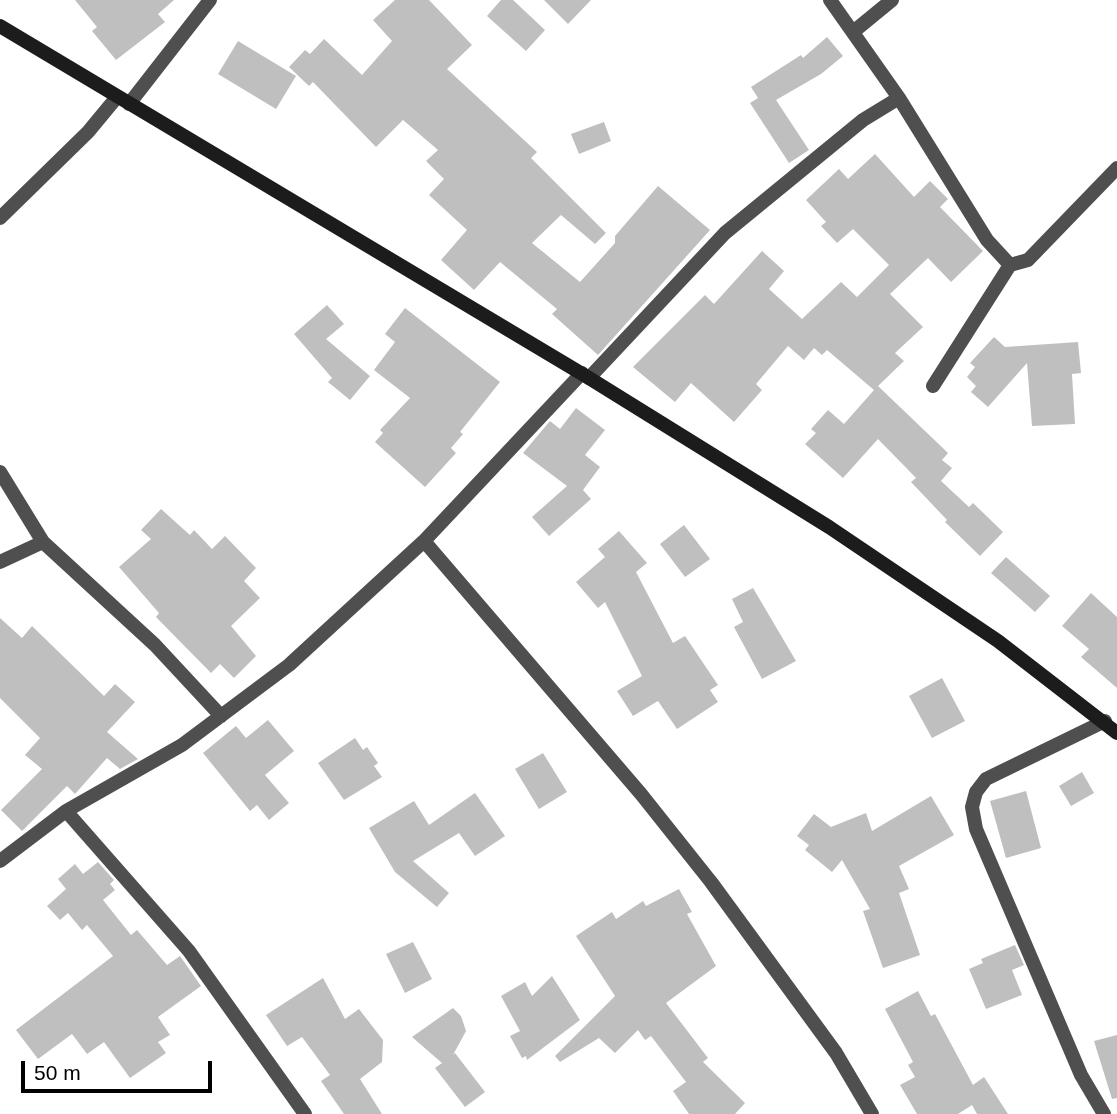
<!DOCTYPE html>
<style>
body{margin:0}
#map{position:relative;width:1117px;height:1114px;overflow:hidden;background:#fff;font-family:Arial,sans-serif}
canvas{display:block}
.scale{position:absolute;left:21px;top:1061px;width:191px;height:32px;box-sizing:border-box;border:4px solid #000;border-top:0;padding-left:9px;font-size:21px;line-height:24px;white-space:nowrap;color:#000;-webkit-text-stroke:5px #fff;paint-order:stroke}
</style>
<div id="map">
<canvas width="1117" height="1114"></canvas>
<div class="scale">50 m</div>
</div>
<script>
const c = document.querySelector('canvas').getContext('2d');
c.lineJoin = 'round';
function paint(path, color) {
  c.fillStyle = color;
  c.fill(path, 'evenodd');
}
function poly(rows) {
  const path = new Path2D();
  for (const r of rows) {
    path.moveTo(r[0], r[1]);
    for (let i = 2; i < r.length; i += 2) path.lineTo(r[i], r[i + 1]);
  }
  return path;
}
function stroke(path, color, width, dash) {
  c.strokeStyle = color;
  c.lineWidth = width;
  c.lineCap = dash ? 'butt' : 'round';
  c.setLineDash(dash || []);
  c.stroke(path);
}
const building = poly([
 [75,0,174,0,158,14,165,22,116,60,92,31,97,27],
 [395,0,429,0,472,45,447,69,537,152,531,158,606,233,595,244,561,215,532,243,580,282,615,243,615,236,658,186,710,230,598,355,552,314,557,309,500,262,474,290,441,260,467,230,429,195,444,179,426,161,438,150,403,120,376,147,313,82,309,86,289,67,305,50,310,54,324,39,362,75,392,41,373,20],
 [501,0,513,0,545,30,526,51,487,16],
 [544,0,591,0,568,24],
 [827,37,843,56,821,74,776,100,809,150,789,163,750,103,758,98,751,87,801,55,803,58],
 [238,41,296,76,276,109,218,74],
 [604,122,611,141,579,154,571,134],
 [875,154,914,197,930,181,948,199,940,207,983,251,951,282,928,258,890,294,923,327,895,353,904,361,878,386,948,453,942,460,952,468,941,481,969,507,973,503,1003,532,980,556,945,522,947,520,911,482,916,478,878,439,843,478,805,444,816,433,811,429,828,410,844,424,874,390,827,350,822,355,814,348,804,360,788,346,756,384,762,390,734,422,691,383,675,402,633,367,705,295,714,304,762,251,784,271,769,289,802,319,841,282,857,297,889,265,853,229,837,243,821,226,826,222,806,200,839,169,848,179],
 [327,305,344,324,326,339,370,376,350,400,328,382,332,378,294,334],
 [405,308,500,382,460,432,463,434,451,448,456,453,425,487,375,442,383,433,380,430,410,398,374,370,395,342,385,334],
 [994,337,1005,347,1078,342,1081,373,1072,374,1075,424,1032,426,1027,363,988,407,971,392,976,386,967,377,975,367,970,363],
 [576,408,605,430,585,455,600,467,583,490,591,499,549,536,532,517,567,486,523,453,550,421,560,429],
 [161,509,190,535,194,530,212,549,225,536,256,568,244,581,260,598,231,626,256,656,234,678,220,664,211,673,156,617,159,613,119,567,151,539,141,530],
 [684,525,710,559,685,577,660,544],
 [619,531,647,563,636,572,673,643,685,636,718,685,710,690,718,702,677,729,658,701,633,716,617,691,642,676,605,602,598,608,576,582,605,557,598,549],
 [1006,557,1050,596,1035,612,991,573],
 [753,588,796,661,762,679,734,627,743,622,732,599],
 [1091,593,1117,617,1117,688,1081,657,1089,649,1062,626],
 [0,618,22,638,32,626,104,696,115,684,135,702,107,732,138,759,120,769,107,758,75,794,67,786,22,831,1,810,42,769,25,755,40,738,0,698],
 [942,678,965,721,932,738,909,696],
 [268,720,294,751,265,775,289,803,269,820,257,805,250,811,203,753,236,726,246,738],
 [355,738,363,750,367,747,378,763,374,766,382,777,344,800,318,763],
 [543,753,567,792,539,809,515,769],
 [1082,772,1094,793,1071,806,1059,786],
 [1026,791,1041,848,1006,858,990,801],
 [475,793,505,836,475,856,459,833,413,861,449,893,437,907,395,872,369,828,414,801,429,825],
 [931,796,954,835,899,866,909,889,899,893,920,955,883,968,863,911,870,909,842,860,832,872,805,850,809,845,797,836,814,814,831,827,866,813,872,831],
 [98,862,114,880,110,884,115,890,103,900,131,935,137,930,167,965,180,956,201,986,158,1017,170,1035,158,1042,166,1053,130,1078,104,1042,87,1054,72,1034,38,1059,16,1030,113,956,87,925,82,930,68,913,60,920,47,906,66,889,58,879,75,864,83,874],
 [679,889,692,912,687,914,716,966,666,1003,708,1058,703,1062,745,1103,735,1114,689,1114,673,1091,686,1082,651,1036,645,1040,638,1030,615,1053,599,1038,560,1062,555,1056,615,996,576,936,612,912,616,919,643,901,646,906],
 [413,942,432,979,405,993,386,954],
 [1015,945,1024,965,1012,970,1022,995,986,1009,969,969,983,963,981,959],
 [552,976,580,1020,527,1060,526,1056,522,1058,510,1036,520,1031,501,996,525,982,532,996],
 [323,978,345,1019,359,1009,383,1040,382,1062,360,1079,382,1114,344,1114,321,1081,330,1075,302,1037,287,1046,266,1015],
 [918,991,931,1016,935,1014,973,1085,984,1077,1008,1114,977,1114,972,1105,958,1114,917,1114,900,1085,915,1077,908,1065,913,1062,885,1009],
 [453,1008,461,1016,466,1031,453,1055,455,1053,485,1092,465,1107,435,1068,442,1063,412,1037],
 [1117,1035,1117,1098,1112,1099,1094,1041]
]);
const street = poly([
 [830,0,899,98,987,240,1010,265,1028,260,1117,168],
 [853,32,892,0],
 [129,104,210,0],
 [0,218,88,132,117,97],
 [589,378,725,233,863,120,899,98],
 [933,386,1010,265],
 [0,472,43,542,155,645,221,716],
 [424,541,641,794,711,882,836,1053,872,1114],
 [0,562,43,542],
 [66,811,189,951,305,1114],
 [0,861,66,811,182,745,289,665,424,541,582,373],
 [1104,1114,1081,1075,976,829,972,807,976,792,986,779,1105,721]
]);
const secondary = poly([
 [0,26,589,378,829,527,998,641,1117,733]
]);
paint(building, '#bfbfbf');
stroke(street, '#4f4f4f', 14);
stroke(secondary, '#1c1c1c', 14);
</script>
